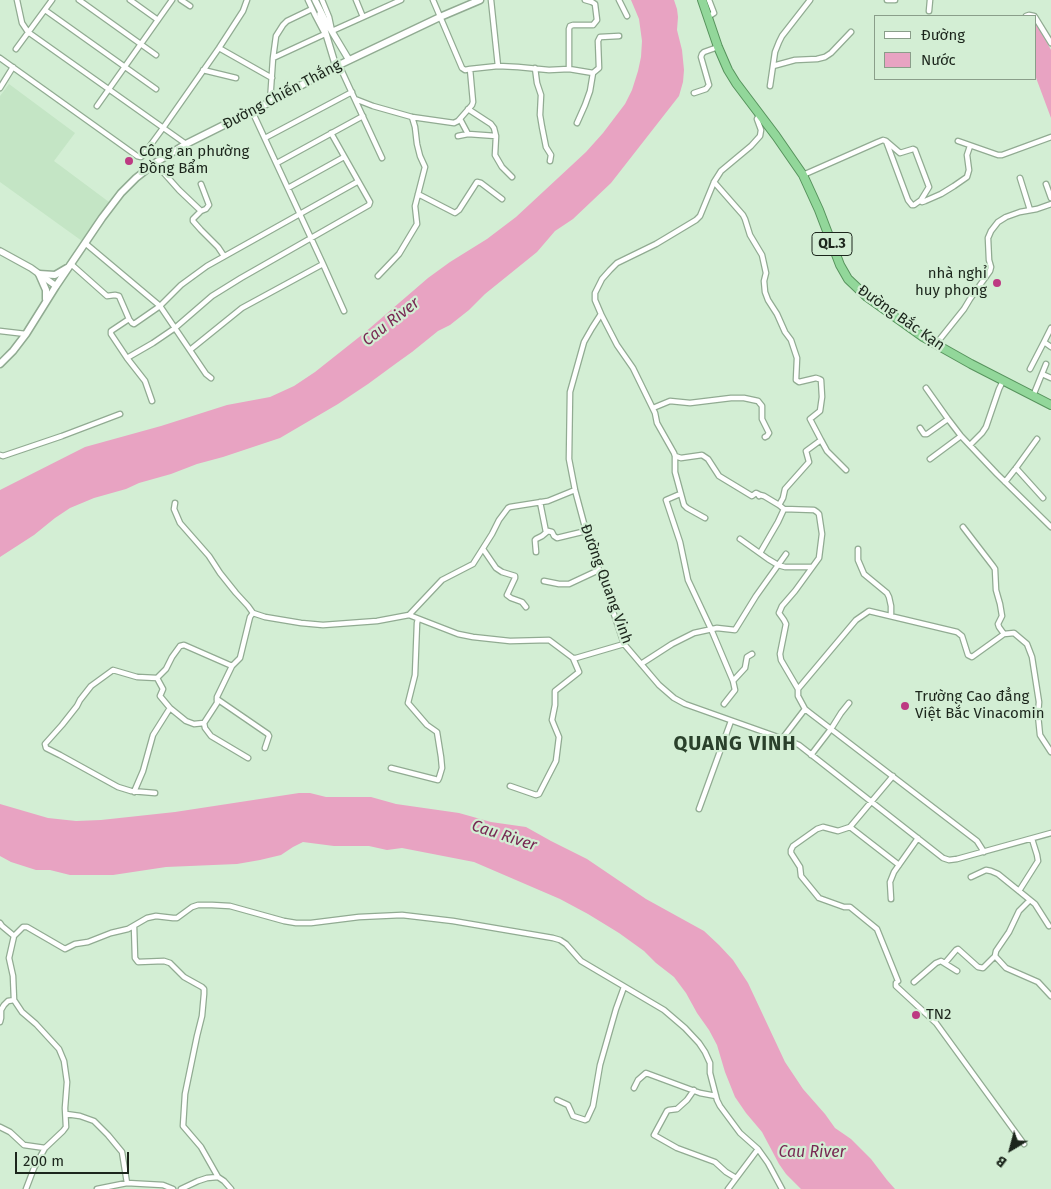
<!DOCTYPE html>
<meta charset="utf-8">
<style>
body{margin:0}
#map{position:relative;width:1051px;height:1189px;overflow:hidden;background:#d3eed4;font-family:"Fira Sans",sans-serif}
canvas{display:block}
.legend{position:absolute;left:874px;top:15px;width:162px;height:65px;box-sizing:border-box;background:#d3eed4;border:1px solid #8a9e8a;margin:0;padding:6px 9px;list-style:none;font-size:15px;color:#1c261c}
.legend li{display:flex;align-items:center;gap:10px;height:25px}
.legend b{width:25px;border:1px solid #8a9e8a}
.north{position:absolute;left:986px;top:1124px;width:50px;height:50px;-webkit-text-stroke:4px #d3eed4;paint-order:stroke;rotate:217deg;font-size:14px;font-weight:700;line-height:20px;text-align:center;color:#1c261c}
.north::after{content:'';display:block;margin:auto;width:18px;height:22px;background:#1c261c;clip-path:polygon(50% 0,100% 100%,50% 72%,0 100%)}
.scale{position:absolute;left:15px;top:1152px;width:114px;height:22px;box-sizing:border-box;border:2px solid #1c261c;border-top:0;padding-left:6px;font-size:15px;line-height:18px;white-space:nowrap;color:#1c261c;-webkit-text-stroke:4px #d3eed4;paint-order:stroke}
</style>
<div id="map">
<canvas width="1051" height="1189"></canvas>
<ul class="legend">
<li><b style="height:6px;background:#fff"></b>Đường</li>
<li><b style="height:14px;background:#e8a3c2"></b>Nước</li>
</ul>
<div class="north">B</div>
<div class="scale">200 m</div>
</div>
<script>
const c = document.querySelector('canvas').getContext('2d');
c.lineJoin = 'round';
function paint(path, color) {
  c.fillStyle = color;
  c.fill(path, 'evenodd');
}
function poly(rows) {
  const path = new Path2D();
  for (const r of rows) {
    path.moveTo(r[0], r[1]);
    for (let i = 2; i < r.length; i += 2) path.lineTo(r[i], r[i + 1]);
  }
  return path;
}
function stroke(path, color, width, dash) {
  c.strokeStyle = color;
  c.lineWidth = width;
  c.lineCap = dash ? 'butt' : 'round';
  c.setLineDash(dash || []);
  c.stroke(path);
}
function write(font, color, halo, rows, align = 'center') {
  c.font = font + ' "Fira Sans",sans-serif';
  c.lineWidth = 4.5;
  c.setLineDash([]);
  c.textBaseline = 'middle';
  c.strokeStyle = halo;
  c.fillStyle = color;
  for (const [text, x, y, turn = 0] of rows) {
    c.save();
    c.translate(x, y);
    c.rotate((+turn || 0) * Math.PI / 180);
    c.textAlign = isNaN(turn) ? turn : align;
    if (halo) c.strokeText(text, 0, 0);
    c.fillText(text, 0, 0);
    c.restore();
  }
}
const built = poly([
 [9,84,75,133,54,161,109,202,82,241,0,182,0,96]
]);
const water = poly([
 [631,0,674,0,677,9,678,17,677,30,682,50,684,70,683,82,679,96,611,183,573,219,555,231,537,252,485,294,469,310,450,325,438,331,412,352,398,362,368,384,338,404,280,438,223,457,197,464,171,474,139,483,126,489,94,498,70,508,55,518,34,535,0,557,0,490,85,447,161,426,227,405,270,397,294,386,315,372,363,334,428,278,450,262,487,239,516,217,586,152,603,133,625,104,632,90,638,71,641,57,642,41,639,19],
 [1035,20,1051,50,1051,118,1035,75],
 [299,793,310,793,326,797,371,797,396,804,459,813,491,822,526,827,551,841,587,859,646,899,704,931,719,945,733,960,748,983,785,1062,803,1089,825,1114,835,1128,851,1139,871,1159,887,1180,895,1189,801,1189,786,1174,779,1164,762,1132,746,1113,735,1097,725,1072,717,1045,709,1030,697,1013,686,993,674,977,656,963,644,951,619,933,588,914,560,899,474,862,402,848,387,850,369,846,334,846,303,842,293,847,281,855,260,860,237,864,166,867,113,875,70,875,50,870,36,870,11,862,0,856,0,804,48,818,76,821,101,820,175,812]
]);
const minor = poly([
 [17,0,22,23,28,32,186,144],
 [79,0,156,55],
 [130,0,158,20],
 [181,0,190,6],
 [322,0,329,17,332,31,401,0],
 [356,0,363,17],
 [491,0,498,66],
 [619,0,627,16],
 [887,0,895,0],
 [45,10,156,89],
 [929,11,930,0],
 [1026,16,1029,15,1034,16],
 [708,17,714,13,709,0],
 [1035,17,1051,43],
 [219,48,272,78],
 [16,49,52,0],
 [0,58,137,156,141,157,144,154,163,128,219,48,243,11,247,0],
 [273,58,276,36,283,25,287,21,312,9],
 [339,65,382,158],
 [773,66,795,60,817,59,825,57,831,53,851,32],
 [535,68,537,83,541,95,540,115,542,127,546,147,551,155,550,161],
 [470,69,498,66,518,67,549,70,569,69,593,73,599,68,598,41,600,37,619,36],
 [569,69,569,29,570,26,573,25,593,25,597,20,595,4,592,2,585,0],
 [203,70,236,78],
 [770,86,775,52,779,42,782,36,810,0],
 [0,88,13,67],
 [694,93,706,89,709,85,701,57,702,54,704,52,718,47],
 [355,99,373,106,412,117,454,123,458,121,472,105,473,102,470,69,465,70,462,68,433,0],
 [270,102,273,58,325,34,315,15,308,0],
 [97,106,172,0],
 [468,109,491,124,494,128,496,136,495,155,502,167,512,177],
 [252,111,323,264,344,311],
 [759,115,757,119,761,130,760,136,751,146,721,171,714,182,700,216,696,220,656,244,617,263,610,270,602,279,595,293,595,300,601,314,592,328,584,342,570,392,569,459,575,490,586,531,624,644,659,685,674,698,685,704,792,742,799,745,943,858,949,860,957,859,1051,833],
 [460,119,468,134],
 [577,123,585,105,590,91,593,73],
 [458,136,468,134,496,136],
 [265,138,352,92],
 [958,141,998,155,1002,155,1051,137],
 [155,163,179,190,200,210,200,212,193,219,193,221,201,230,218,247,224,256],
 [277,163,363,116],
 [803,175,878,142,883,140,886,141,900,153,913,149,915,150,929,187,921,200,914,205,912,205,908,200,886,141],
 [1020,178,1030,210],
 [714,182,743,215,745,219,750,235,762,255,766,273,764,281,765,292,768,300,777,314,785,332,791,340,797,358,796,380,799,382,816,378,819,379,821,380,822,397,820,411,810,419,821,440],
 [1046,184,1051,198],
 [288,188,344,157],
 [418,194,455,213,459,210,477,182,481,183,502,199],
 [921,200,922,202,925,201,941,194,954,186,967,177,969,170,967,155,970,146],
 [201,211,206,209,209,205,201,184],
 [85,243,160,306,206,374,211,378],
 [71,264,107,296,115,295,119,296,129,319,132,323,134,324,160,306,181,285,207,266,357,182],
 [378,276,399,254,417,224,415,206,425,167,420,156,417,144,415,127,412,117],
 [601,314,617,345,633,368,655,413,657,423,674,453,675,456,675,472,684,505,687,508,705,518],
 [129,319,111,331,111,334,127,358,145,381,152,401],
 [1051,328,1044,342,1051,347],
 [0,331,26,334],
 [936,344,964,309,970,299,990,271,991,267,989,260,988,238,991,231,998,222,1006,217,1020,212,1037,209,1051,204],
 [190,350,242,308,323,264],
 [127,358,153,343,175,328,212,296,241,278,369,205,370,202,331,133],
 [1030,369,1044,342],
 [1042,374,1051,378],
 [926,388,948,419,961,436,997,474,1051,527],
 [1033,396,1046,364],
 [653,408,670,401,690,403,731,398,744,398,758,401,762,406,762,419,769,433,767,436,765,437],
 [920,428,924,434,927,434,948,419],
 [970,445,982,433,986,427,999,389,1003,381],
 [0,455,3,456,62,436,120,414],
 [675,456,681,458,702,455,708,459,719,476,752,496,756,493,760,495],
 [930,459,961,436],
 [1016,468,1043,498],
 [1005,482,1016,468,1037,439],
 [680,494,666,500,680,542,688,580,711,629,733,681],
 [759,496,760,495,764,496,779,505],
 [540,502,546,532],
 [175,503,174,509,180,523,209,556,220,573,236,593,248,606,253,613,265,617,301,623,323,625,377,621,409,615,442,580,473,564,492,534,499,520,508,508,510,507,548,501,575,490],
 [963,527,993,566,995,569,996,590,1000,604,1002,616,998,624,999,627,1004,634],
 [740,539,768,559,778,565,785,567,812,567],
 [483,549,496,568,502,572,515,576,515,578,507,595,511,598,522,602,526,607],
 [858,549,858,560,864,574,887,593,889,597,891,606,891,616],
 [536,552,535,540,536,539,542,536,548,531,552,532,554,536,557,538,586,531],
 [760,553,778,522,784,509],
 [544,581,559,584,569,584,599,570],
 [409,615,458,634,473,637,510,641,549,640,573,658,576,658,624,644],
 [641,664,672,644,694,633,717,628,735,630,756,596,786,554],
 [157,678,163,689,160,696,170,708,186,721,194,724,204,723,217,703,217,697,232,666,240,658,250,617,253,613],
 [798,689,781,660,780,654,786,624,784,620,779,613,782,606,795,591,819,558,822,534,819,514,817,512,814,510,784,509,779,505,783,498,785,489,809,462,806,451,821,440,827,451,846,470],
 [217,699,268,734,269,736,265,748],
 [724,704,735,690,733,681,745,668,747,657,752,654],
 [204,723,205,728,211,736,248,758],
 [782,739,805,709],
 [811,755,831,729,841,713,849,703],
 [391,768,438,780,439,778,442,768,441,757,437,732,427,725,408,703,415,675,417,623,418,619],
 [893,776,850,827,838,831,823,827,817,829,793,846,791,850,791,853,800,867,801,876,819,898,844,907,850,907,877,929,898,981],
 [510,786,536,795,539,794,556,761,559,737,554,725,552,720,555,705,555,691,579,672,573,658],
 [134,792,143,771,153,735,170,708],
 [155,793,131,791,118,787,60,755,46,748,45,744,62,725,77,706,80,700,91,686,113,670,137,677,157,678,166,669,172,657,180,646,184,645,232,666],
 [699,809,731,721],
 [850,827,899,865],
 [984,852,977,841,810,713,805,709,798,696,798,689,856,620,869,611,957,632,962,636,968,655,972,657,1004,634,1014,633,1027,644,1032,657,1039,702,1038,715,1040,735,1051,752],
 [971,877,986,870,991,871,998,874,1035,904,1049,926],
 [1019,891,1038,861,1037,855,1032,839],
 [891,899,890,882,894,872,918,838],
 [1030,900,1019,911,1009,932,996,951,995,956,1006,968,1038,982,1051,996],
 [0,923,2,926,14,936,9,958,13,976,14,1000,22,1012,36,1024,59,1049,64,1061,67,1082,65,1108,66,1127,63,1131,45,1148,34,1168,26,1189],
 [134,926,135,958,138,962,164,961,170,963,184,977,202,987,204,989,204,994,202,1016,197,1036,185,1094,183,1126,201,1147,218,1177,224,1181,231,1189],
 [14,936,23,927,27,927,65,949,75,944,88,942,111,933,128,929,147,918,156,916,173,918,177,918,192,907,198,905,212,905,230,906,284,921,296,923,311,923,359,917,402,915,453,921,553,938,560,940,566,944,581,961,664,1010,685,1028,699,1043,705,1052,710,1063,710,1073,717,1100,720,1106,740,1133,758,1149,768,1163,782,1189],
 [945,963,956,950,958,949,978,967,983,968,995,956],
 [914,982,936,963,941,961,957,971],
 [896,983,896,986,936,1023,1024,1144],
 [0,1022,1,1018,1,1010,4,1005,8,1001,14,1000],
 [634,1088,638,1080,646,1073,700,1093,716,1096],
 [694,1090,687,1100,677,1109,669,1110,667,1111,654,1135,677,1148,715,1162,726,1172,736,1178],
 [557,1100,568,1105,573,1116,585,1120,587,1119,593,1106,600,1065,616,1009,624,987],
 [66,1114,80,1116,94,1121,108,1135,122,1152,127,1183],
 [0,1127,10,1132,24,1145,45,1148],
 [97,1189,127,1183,163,1185,173,1189],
 [181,1189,198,1181,207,1178,218,1177],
 [728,1189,758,1149]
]);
const tertiary = poly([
 [315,0,325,20,349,60],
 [320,14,336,67],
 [0,251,31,268,56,286]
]);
const secondary = poly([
 [39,274,55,275,67,268],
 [39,274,46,290,46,299],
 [0,364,13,351,26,334,56,286,102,218,121,193,136,178,155,163,186,144,270,102,339,65,440,17,480,0]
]);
const trunk = poly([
 [702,0,718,47,728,70,736,83,776,136,803,175,819,210,840,265,848,279,867,297,923,337,971,364,1051,405]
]);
const markers = [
 [129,161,5,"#bd3a82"],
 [997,283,5,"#bd3a82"],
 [905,706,5,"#bd3a82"],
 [916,1015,5,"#bd3a82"]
];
const shields = [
 [832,244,40]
];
const shieldNames = [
 ["QL.3",832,244]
];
const streetNames = [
 ["Đường Chiến Thắng",282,95,-28],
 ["Đường Bắc Kạn",901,318,35],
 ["Đường Quang Vinh",606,584,70]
];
const poiNames = [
 ["Công an phường",139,152],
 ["Đồng Bẩm",139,169],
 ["nhà nghỉ",987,274,"right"],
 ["huy phong",987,291,"right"],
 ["Trường Cao đẳng",915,697],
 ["Việt Bắc Vinacomin",915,714],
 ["TN2",926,1015]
];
const waterNames = [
 ["Cau River",391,322,-38],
 ["Cau River",504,836,18],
 ["Cau River",812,1153]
];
const districtNames = [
 ["QUANG VINH",735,744]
];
paint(built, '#c4e5c5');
paint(water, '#e8a3c2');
stroke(minor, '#91ab92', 7);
stroke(tertiary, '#91ab92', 8);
stroke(secondary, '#91ab92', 9);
stroke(trunk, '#57935d', 10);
stroke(minor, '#fff', 4.5);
stroke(tertiary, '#fff', 5.5);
stroke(secondary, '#fff', 6);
stroke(trunk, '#92d79a', 8);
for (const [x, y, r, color] of markers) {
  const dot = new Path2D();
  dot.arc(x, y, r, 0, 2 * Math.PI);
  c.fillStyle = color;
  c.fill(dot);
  stroke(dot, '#d3eed4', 2);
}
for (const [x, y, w] of shields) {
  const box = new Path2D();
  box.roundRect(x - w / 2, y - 11.5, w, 23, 4);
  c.fillStyle = '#d3eed4';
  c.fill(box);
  stroke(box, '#1c261c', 1);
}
write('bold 14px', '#1c261c', null, shieldNames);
write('15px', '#1c261c', '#d3eed4', streetNames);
write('15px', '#1c261c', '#d3eed4', poiNames, 'left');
write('italic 16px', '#782853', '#d3eed4', waterNames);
c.letterSpacing = '1px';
write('bold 20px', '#2a402b', '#d3eed4', districtNames);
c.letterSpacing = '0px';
</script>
